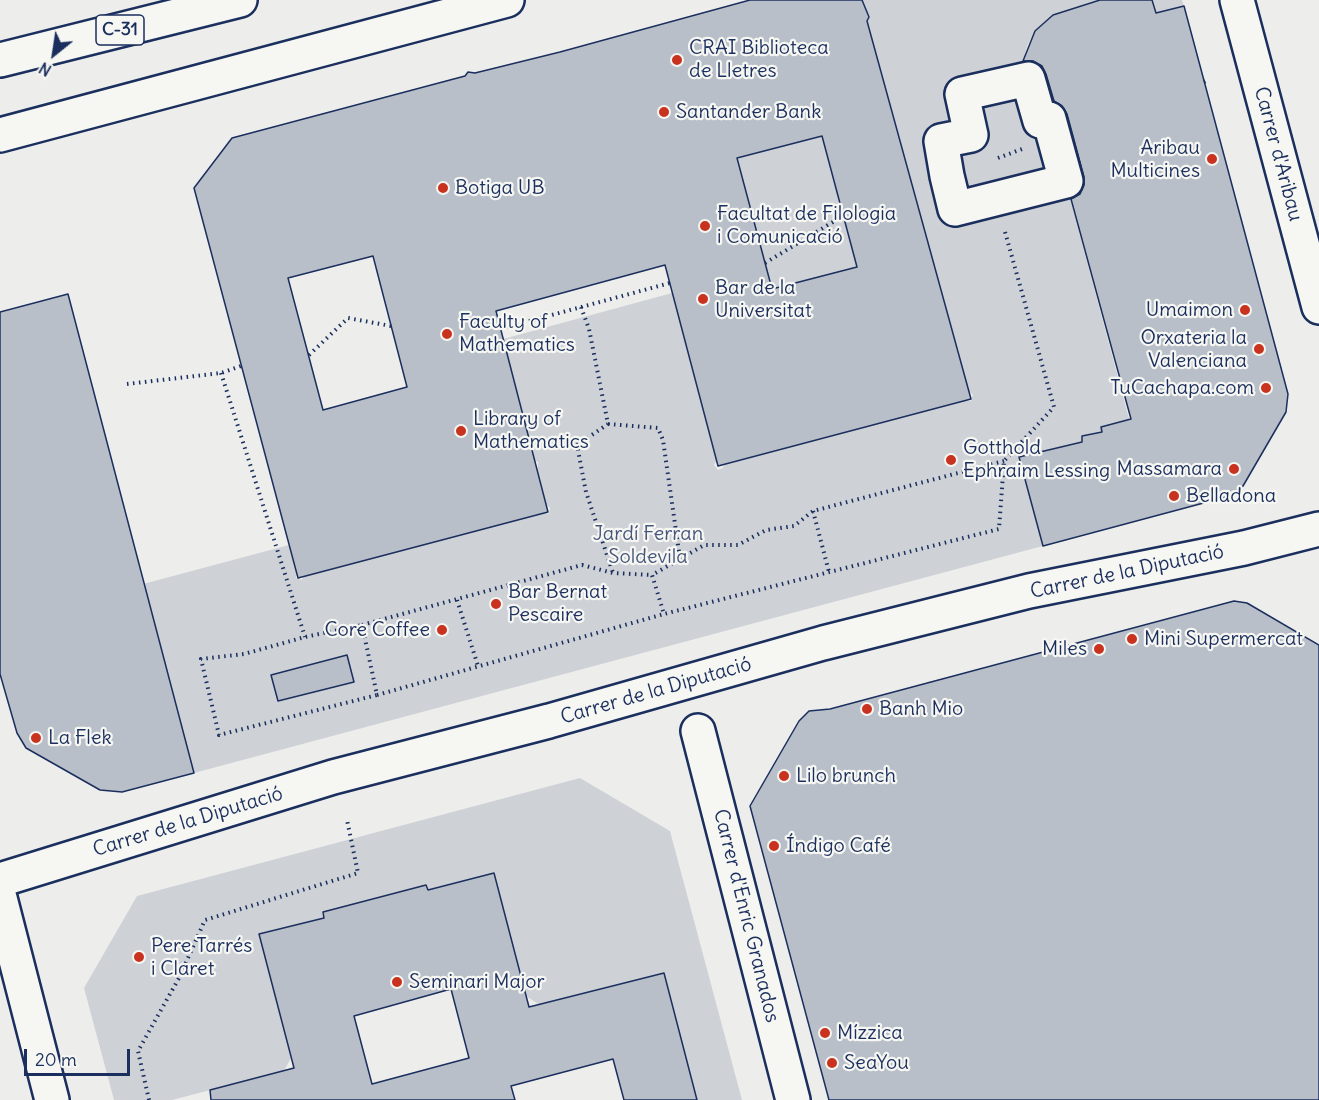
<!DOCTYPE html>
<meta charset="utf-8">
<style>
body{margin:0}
#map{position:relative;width:1319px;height:1100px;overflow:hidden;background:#edeeec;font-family:Delius,sans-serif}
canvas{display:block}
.north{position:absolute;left:24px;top:24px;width:60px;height:60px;-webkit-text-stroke:4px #f6f6f2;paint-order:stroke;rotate:210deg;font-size:16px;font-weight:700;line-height:24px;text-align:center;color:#1b2f5e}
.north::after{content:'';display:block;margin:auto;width:21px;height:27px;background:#1b2f5e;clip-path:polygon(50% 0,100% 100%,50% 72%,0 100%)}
.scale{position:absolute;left:24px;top:1049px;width:106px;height:27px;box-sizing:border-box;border:3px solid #1b2f5e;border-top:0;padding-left:8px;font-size:18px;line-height:21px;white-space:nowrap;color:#1b2f5e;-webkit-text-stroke:4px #f6f6f2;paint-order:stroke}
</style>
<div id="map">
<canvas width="1319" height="1100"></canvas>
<div class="north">N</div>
<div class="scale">20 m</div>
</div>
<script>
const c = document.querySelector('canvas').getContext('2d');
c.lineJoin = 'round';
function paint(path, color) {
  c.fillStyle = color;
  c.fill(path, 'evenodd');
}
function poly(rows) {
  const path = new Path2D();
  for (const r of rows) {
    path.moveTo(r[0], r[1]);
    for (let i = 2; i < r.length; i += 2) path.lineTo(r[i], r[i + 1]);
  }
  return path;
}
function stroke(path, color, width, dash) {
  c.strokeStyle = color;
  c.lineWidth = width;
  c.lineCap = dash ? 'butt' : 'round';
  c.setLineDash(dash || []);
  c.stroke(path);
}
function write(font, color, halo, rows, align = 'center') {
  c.font = font + ' Delius,sans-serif';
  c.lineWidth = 4.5;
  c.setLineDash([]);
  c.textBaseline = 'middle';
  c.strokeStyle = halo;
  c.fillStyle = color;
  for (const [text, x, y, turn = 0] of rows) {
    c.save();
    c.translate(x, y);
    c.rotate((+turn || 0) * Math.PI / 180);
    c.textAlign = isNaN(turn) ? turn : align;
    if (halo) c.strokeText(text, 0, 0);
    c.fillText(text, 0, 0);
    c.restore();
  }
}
const green = poly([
 [862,0,1100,0,1053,15,1035,31,1027,46,1023,63,1040,121,1049,119,1155,516,194,773,143,584,289,545,296,573,296,578,302,580,304,576,544,513,549,514,550,508,546,504,538,470,538,462,534,460,503,339,672,293,717,460,714,465,718,470,723,468,724,465,963,401,971,401,973,394,969,392,959,356,959,350,956,348,867,20,869,17,866,13],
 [1152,0,1182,0,1184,6,1156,13],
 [822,136,857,267,772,289,737,158],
 [580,778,670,831,742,1100,697,1100,664,973,540,1005,526,996,493,873,428,890,426,886,323,912,324,918,259,934,291,1058,284,1071,172,1100,114,1100,84,988,137,896]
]);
const building = poly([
 [750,0,862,0,869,17,867,21,971,399,718,466,665,265,496,311,548,512,298,578,194,188,232,138,465,76,468,72,475,73,560,52,750,0],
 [822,136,857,267,772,289,737,158,822,136],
 [373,256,407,387,323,410,288,278,373,256],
 [1100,0,1152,0,1156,13,1184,6,1288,394,1286,412,1243,486,1226,497,1043,546,1019,457,1082,442,1082,436,1102,432,1101,427,1131,419,1071,199,1080,194,1084,185,1084,177,1067,114,1062,106,1054,101,1046,74,1042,66,1033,61,1023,61,1035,31,1053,15,1100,0],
 [68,294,194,773,122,792,100,790,26,748,17,733,0,674,0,312,68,294],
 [1234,601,1247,603,1319,645,1319,1100,829,1100,750,806,799,721,809,711,830,709,1234,601],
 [347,655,354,682,278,701,271,675,347,655],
 [494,873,529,1007,664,973,697,1100,624,1100,613,1059,511,1086,515,1100,211,1100,210,1090,294,1068,259,934,324,918,323,912,426,885,428,890,494,873],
 [451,989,469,1058,372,1084,354,1016,451,989]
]);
const path = poly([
 [1204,82,1208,80],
 [998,158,1022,149],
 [765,263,843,216],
 [581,307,589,329,608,424,577,445,586,492,613,573],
 [500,329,670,283],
 [309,355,348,318,391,326],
 [221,373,305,637],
 [127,384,221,373,241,366],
 [608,424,658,428,663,440,680,559,652,575,664,614,999,529,1004,461,1054,407,1005,232],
 [813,511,829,572],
 [680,559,704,545,738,545,766,530,794,526,813,511,1004,461],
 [457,600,478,666],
 [362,625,377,695,219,735,201,659,244,654,305,637,362,625],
 [362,625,582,565,613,573,652,575],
 [377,695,664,614],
 [149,1100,138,1051,179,978,205,920,358,873,347,820]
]);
const minor = poly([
 [1028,79,1040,121,1049,119,1066,181,955,209,947,176,941,141,971,135,962,94,1028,79],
 [0,135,507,0],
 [698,731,793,1100],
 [0,880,333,777,549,721,823,643,1029,591,1244,548,1319,529]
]);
const major = poly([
 [1237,0,1319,307],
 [0,60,240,0],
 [0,898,52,1100]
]);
const markers = [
 [677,60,6,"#c8321e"],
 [664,112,6,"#c8321e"],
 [1212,159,6,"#c8321e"],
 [443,188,6,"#c8321e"],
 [705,226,6,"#c8321e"],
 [703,299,6,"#c8321e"],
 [1245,310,6,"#c8321e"],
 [447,334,6,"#c8321e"],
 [1259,349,6,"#c8321e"],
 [1266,388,6,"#c8321e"],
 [461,431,6,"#c8321e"],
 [951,460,6,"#c8321e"],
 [1234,469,6,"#c8321e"],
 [1174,496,6,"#c8321e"],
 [496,604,6,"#c8321e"],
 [442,630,6,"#c8321e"],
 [1132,639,6,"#c8321e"],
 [1099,649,6,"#c8321e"],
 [867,709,6,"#c8321e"],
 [36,738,6,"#c8321e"],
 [784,776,6,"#c8321e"],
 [774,846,6,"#c8321e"],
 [139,957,6,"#c8321e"],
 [397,982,6,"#c8321e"],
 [825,1033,6,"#c8321e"],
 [832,1063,6,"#c8321e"]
];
const shields = [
 [120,30,48]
];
const shieldNames = [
 ["C-31",120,30]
];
const poiNames = [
 ["CRAI Biblioteca",689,48],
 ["de Lletres",689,71],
 ["Santander Bank",676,112],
 ["Aribau",1200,148,"right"],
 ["Multicines",1200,171,"right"],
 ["Botiga UB",455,188],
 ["Facultat de Filologia",717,214],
 ["i Comunicació",717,237],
 ["Bar de la",715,288],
 ["Universitat",715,311],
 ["Umaimon",1233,310,"right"],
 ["Faculty of",459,322],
 ["Mathematics",459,345],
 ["Orxateria la",1247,338,"right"],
 ["Valenciana",1247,361,"right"],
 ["TuCachapa.com",1254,388,"right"],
 ["Library of",473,419],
 ["Mathematics",473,442],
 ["Gotthold",963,448],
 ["Ephraim Lessing",963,471],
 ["Massamara",1222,469,"right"],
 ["Belladona",1186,496],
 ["Bar Bernat",508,592],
 ["Pescaire",508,615],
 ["Core Coffee",430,630,"right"],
 ["Mini Supermercat",1144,639],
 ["Miles",1087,649,"right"],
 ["Banh Mio",879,709],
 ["La Flek",48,738],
 ["Lilo brunch",796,776],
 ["Índigo Café",786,846],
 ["Pere Tarrés",151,946],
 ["i Claret",151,969],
 ["Seminari Major",409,982],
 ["Mízzica",837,1033],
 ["SeaYou",844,1063]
];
const streetNames = [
 ["Carrer d'Aribau",1278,154,75],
 ["Carrer de la Diputació",1127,572,-12],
 ["Carrer de la Diputació",656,691,-16],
 ["Carrer de la Diputació",188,822,-17],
 ["Carrer d'Enric Granados",746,916,76]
];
const parkNames = [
 ["Jardí Ferran",648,534],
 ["Soldevila",648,557]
];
paint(green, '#ced2d7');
paint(building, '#b9bfc8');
stroke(building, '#1b2f5e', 1.5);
stroke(minor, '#1b2f5e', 38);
stroke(major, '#1b2f5e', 38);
stroke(path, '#1b2f5e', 4, [1.5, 4.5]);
stroke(minor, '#f6f6f2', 33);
stroke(major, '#f6f6f2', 33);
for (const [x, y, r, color] of markers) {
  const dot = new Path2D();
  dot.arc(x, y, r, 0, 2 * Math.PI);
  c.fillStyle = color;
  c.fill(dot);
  stroke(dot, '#f6f6f2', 2);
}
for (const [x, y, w] of shields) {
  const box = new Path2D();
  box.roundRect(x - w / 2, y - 15, w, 30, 4.5);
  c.fillStyle = '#f6f6f2';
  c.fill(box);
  stroke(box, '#1b2f5e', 1.5);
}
write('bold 18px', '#1b2f5e', null, shieldNames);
write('20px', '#1b2f5e', '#f6f6f2', poiNames, 'left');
write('20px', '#1b2f5e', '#f6f6f2', streetNames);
write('20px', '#48587c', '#f6f6f2', parkNames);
</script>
